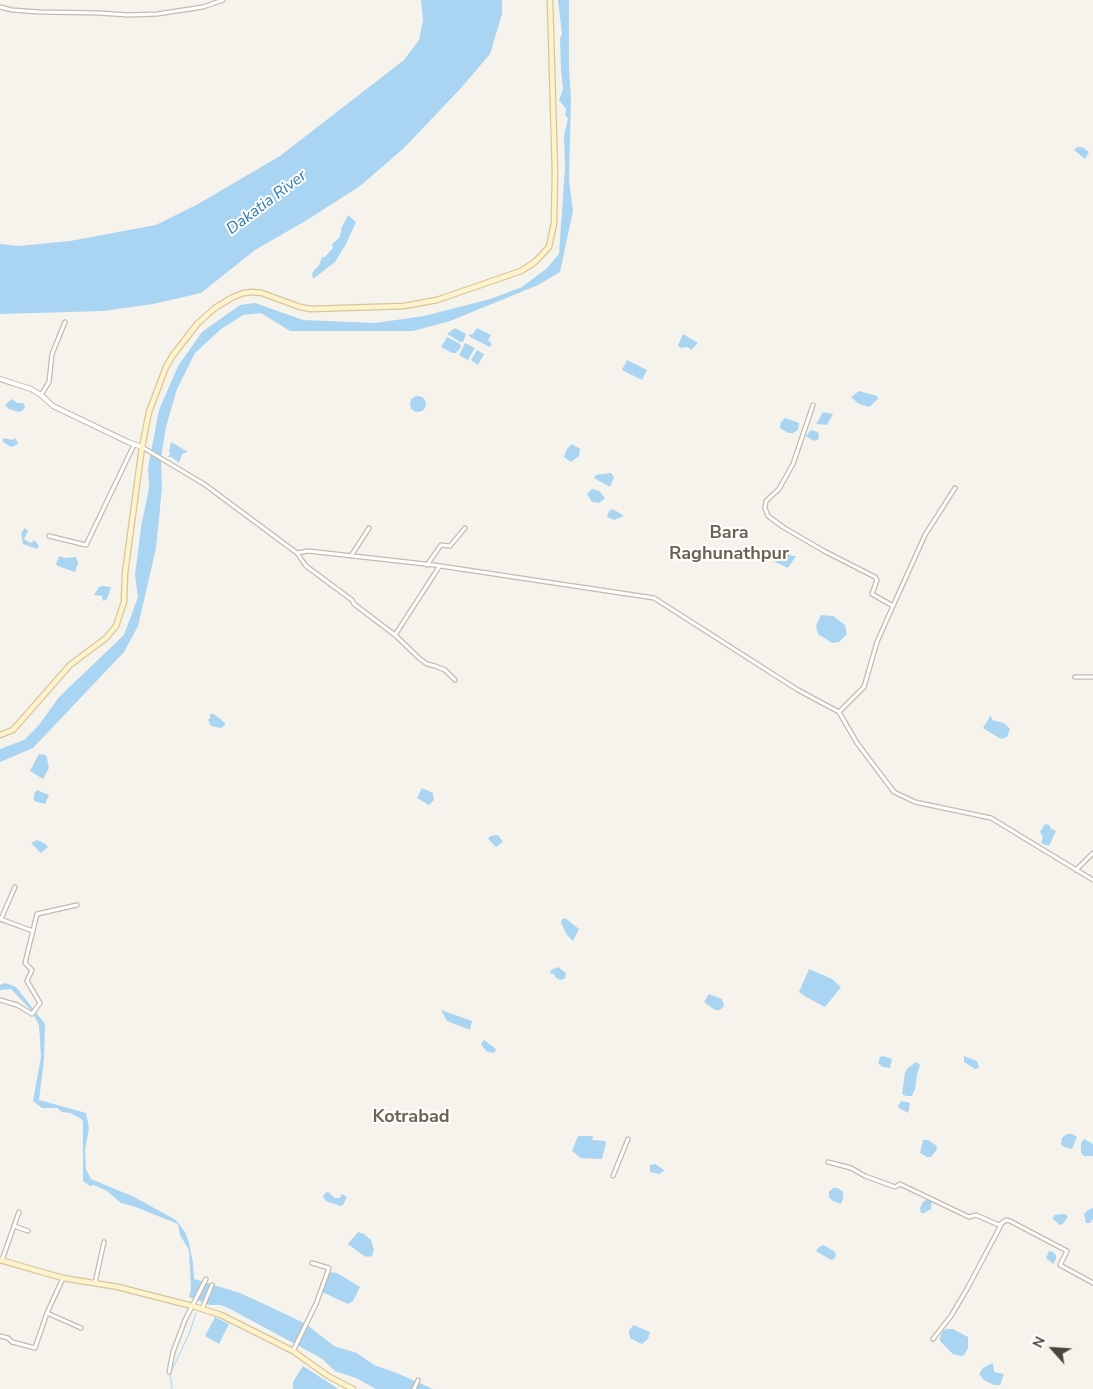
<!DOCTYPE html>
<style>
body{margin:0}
#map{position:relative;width:1093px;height:1389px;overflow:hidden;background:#f6f3ec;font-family:"Nunito Sans",sans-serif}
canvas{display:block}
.north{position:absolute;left:1028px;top:1324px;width:50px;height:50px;-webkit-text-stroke:4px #fff;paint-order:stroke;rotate:296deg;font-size:14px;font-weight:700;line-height:20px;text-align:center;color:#4b4439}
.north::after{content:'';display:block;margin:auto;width:18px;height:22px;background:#4b4439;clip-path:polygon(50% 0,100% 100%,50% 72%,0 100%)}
</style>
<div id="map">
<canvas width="1093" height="1389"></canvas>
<div class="north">N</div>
</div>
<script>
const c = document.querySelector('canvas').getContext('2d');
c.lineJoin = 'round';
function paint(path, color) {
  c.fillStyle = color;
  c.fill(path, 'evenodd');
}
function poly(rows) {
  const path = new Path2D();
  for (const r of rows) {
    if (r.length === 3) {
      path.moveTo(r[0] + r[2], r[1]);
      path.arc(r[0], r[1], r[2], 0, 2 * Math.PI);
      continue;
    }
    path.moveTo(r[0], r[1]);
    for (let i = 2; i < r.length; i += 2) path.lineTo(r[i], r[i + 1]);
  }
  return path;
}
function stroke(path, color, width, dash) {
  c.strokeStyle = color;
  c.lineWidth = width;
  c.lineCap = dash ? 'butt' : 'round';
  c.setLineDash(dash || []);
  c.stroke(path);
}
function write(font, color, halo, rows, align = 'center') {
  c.font = font + ' "Nunito Sans",sans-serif';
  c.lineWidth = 4;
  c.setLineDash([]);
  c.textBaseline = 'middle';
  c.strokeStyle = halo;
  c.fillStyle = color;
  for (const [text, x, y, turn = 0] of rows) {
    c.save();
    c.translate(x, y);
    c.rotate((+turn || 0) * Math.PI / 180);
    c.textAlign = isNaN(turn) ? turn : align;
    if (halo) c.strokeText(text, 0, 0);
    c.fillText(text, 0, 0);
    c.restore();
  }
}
const water = poly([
 [421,0,502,0,502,14,490,54,461,88,404,148,360,186,307,220,255,250,201,293,153,304,103,311,0,314,0,244,19,246,70,241,156,225,198,204,280,156,404,60,419,40,423,21],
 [558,0,569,0,569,68,571,98,569,180,573,211,560,272,538,285,450,321,413,331,290,331,261,313,243,315,221,329,195,353,177,389,166,427,161,458,162,488,156,548,138,626,124,652,33,748,0,762,0,749,24,740,39,725,59,697,124,635,138,597,135,575,141,527,149,488,148,468,159,410,178,366,202,332,240,305,255,303,303,320,375,323,424,316,490,299,522,287,546,269,559,254,565,168,564,136,568,118,565,115,566,109,559,100,563,89,561,70,560,39,562,34],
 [1077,147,1082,147,1089,152,1085,159,1074,150],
 [348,215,356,222,346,244,335,262,313,279,312,273,319,265,322,257,325,257,333,248,332,244,339,238,341,233,341,229],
 [455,328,466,334,463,342,460,342,447,334],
 [477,328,491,335,488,340,492,344,490,347,470,337,469,335,473,334],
 [683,334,698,343,691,350,688,347,680,348,678,345],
 [447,337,460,344,461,347,456,353,452,353,441,347],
 [465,343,475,348,468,360,459,355],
 [477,350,484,354,478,365,471,360],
 [627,360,647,370,642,380,622,370],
 [859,391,877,396,878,399,869,407,859,404,851,397],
 [418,404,8],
 [12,399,17,403,23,403,25,407,23,410,19,412,9,409,5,405],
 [823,412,833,414,827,425,816,424],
 [785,418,799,423,798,430,793,433,788,433,780,428,781,422],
 [811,430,818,432,819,439,814,441,806,436],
 [3,438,13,440,15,438,18,443,16,445,11,447,3,442],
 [171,442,188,452,182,454,179,463,172,457,168,457,170,454,169,451],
 [572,444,580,449,579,456,571,462,564,457,567,449],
 [611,473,614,477,610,487,594,478,596,475],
 [592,489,599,491,605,498,599,503,592,502,587,494],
 [613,509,624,516,614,520,607,517,609,511],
 [25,528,28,531,24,539,31,543,34,540,37,543,39,546,37,549,23,544,21,533],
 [778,548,792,556,796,556,788,568,775,562],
 [59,556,65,558,76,557,78,563,75,572,58,566,56,564],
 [103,586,111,587,107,599,103,601,102,596,94,595,99,587],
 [821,615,833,616,845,625,847,634,839,642,832,643,818,634,816,626],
 [210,714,214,714,225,723,225,725,221,728,211,726,208,720,210,718],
 [991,715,992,720,1004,723,1010,729,1007,737,1001,739,983,728],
 [39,754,46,755,49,768,43,779,30,771],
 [422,788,433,793,434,800,429,805,417,798],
 [37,790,49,795,45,804,34,801,34,794],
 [1045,824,1049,825,1051,829,1056,831,1049,846,1041,843,1043,837,1040,832],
 [498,835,503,842,496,847,488,839,490,836],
 [37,840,44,843,48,847,41,853,31,843],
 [565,918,579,929,573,941,567,935,561,923,562,919],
 [558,967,566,973,565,978,561,980,556,978,554,974,550,973,551,970],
 [809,969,832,979,841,987,825,1007,806,997,799,992],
 [5,983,16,987,45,1024,44,1059,39,1100,86,1113,89,1128,85,1150,86,1169,91,1179,134,1197,176,1220,185,1232,189,1243,193,1263,194,1279,240,1293,264,1304,306,1324,334,1346,357,1353,374,1365,397,1373,433,1389,376,1389,356,1378,335,1371,321,1358,230,1309,221,1305,210,1305,189,1297,191,1288,189,1250,180,1235,178,1224,133,1206,121,1203,107,1191,94,1185,90,1186,83,1181,83,1120,70,1113,62,1112,57,1108,42,1108,33,1101,41,1057,39,1025,31,1010,11,989,0,990,0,985],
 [709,994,722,999,724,1006,720,1010,715,1010,704,1002],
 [441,1010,472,1021,470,1030,447,1021],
 [484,1040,496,1049,495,1052,493,1053,486,1051,481,1044],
 [883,1056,892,1059,890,1068,883,1067,878,1063,880,1057],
 [964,1056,977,1061,979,1068,975,1069,964,1062],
 [916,1062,920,1065,917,1074,915,1089,912,1096,906,1096,902,1094,905,1073,907,1069],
 [902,1101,910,1103,908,1113,899,1108,898,1105],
 [1067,1134,1072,1134,1077,1137,1072,1149,1064,1147,1061,1144,1062,1138],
 [578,1136,593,1136,592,1140,605,1141,606,1143,602,1159,581,1158,572,1151],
 [1084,1139,1093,1144,1093,1156,1084,1156,1081,1153,1081,1143],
 [923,1140,928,1140,937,1146,936,1151,931,1157,927,1157,920,1153],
 [655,1164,664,1170,663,1172,659,1174,650,1172,650,1165],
 [833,1188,838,1188,843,1192,843,1199,841,1204,833,1201,829,1197,829,1192],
 [328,1192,335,1198,340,1198,342,1194,347,1197,343,1205,340,1206,326,1201,323,1197,325,1193],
 [928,1199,932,1201,931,1209,924,1213,921,1213,920,1208,923,1202],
 [1093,1208,1093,1219,1090,1223,1086,1223,1084,1214,1088,1210],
 [1064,1214,1068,1216,1063,1224,1060,1225,1053,1219,1054,1215],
 [358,1232,364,1234,371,1240,374,1250,372,1256,368,1257,364,1256,348,1244],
 [823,1245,834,1251,836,1255,834,1259,831,1260,816,1251,818,1248],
 [1049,1251,1053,1252,1056,1255,1056,1259,1053,1264,1046,1258],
 [329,1272,337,1273,360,1287,353,1301,348,1304,322,1292],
 [215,1317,229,1324,219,1344,205,1336],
 [633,1325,650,1332,648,1339,642,1344,630,1338,629,1331],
 [947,1329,953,1329,968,1337,968,1348,964,1355,961,1356,953,1354,940,1341,940,1338,943,1330],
 [993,1363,994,1372,1004,1374,1000,1385,994,1385,984,1380,979,1374,983,1368],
 [303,1366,337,1388,336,1389,293,1389,293,1382]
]);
const stream = poly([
 [172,1389,170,1374,189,1334,196,1313]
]);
const minor = poly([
 [0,7,12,10,40,12,99,13,128,15,157,14,203,7,223,0],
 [41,395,49,382,52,354,65,322],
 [813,405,793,464,779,489,766,501,765,508,768,516,783,527,824,551,875,577,877,580,872,594,893,606,925,535,955,488],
 [142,447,204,484,297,553,306,566,352,600,354,604,395,635,420,659,427,664,435,666,445,670,455,680],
 [49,536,86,545,134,445],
 [297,553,308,551,434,565,654,598,798,690,839,712,857,743,894,792,915,802,991,818,1093,880],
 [351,556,369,528],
 [427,565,441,545,450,546,465,528],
 [395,635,439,567],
 [1075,677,1093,677],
 [839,712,864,687,877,642,893,606],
 [1076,870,1093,853],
 [0,919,33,931],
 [1,919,15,887],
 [0,1000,17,1005,32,1014,40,1003,27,981,32,970,25,963,37,914,77,905],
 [828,1162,851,1168,865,1176,895,1187,900,1184,969,1217,976,1215,999,1225,1006,1220,1010,1221,1067,1251,1060,1265,1093,1283],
 [613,1176,628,1139],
 [14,1226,28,1231],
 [2,1260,19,1212],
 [95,1283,104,1242],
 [202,1309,212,1285],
 [47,1313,81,1328],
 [0,1336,8,1338,12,1342,35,1348,47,1313,63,1278],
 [933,1339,951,1316,967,1289,1001,1225],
 [293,1351,316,1304,329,1268,312,1263],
 [169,1372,173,1352,185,1320,206,1279],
 [414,1389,418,1380]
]);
const tertiary = poly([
 [0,379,31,389,41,395,53,406,128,442,142,447]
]);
const secondary = poly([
 [0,735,13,730,70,665,106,638,116,626,124,602,125,573,142,447,149,412,166,367,173,355,198,323,215,308,233,297,244,293,252,292,262,293,300,307,311,309,404,306,437,300,521,271,535,262,549,247,554,223,555,172,550,0],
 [0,1260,63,1278,118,1287,196,1307,221,1315,293,1351,328,1376,353,1389]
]);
const waterNames = [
 ["Dakatia River",267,203,-37]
];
const quarterNames = [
 ["Bara",729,534],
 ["Raghunathpur",729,555],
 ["Kotrabad",411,1118]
];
paint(water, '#a9d4f2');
stroke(stream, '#a9d4f2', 1);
stroke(minor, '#c2bbae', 5.5);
stroke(tertiary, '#c2bbae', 6);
stroke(secondary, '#d6c79b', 7);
stroke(minor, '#fff', 3);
stroke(tertiary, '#fff', 4);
stroke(secondary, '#fff3cd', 4.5);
write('italic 16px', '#2e7ab2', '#fff', waterNames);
write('bold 18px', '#6e6250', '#fff', quarterNames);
</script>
